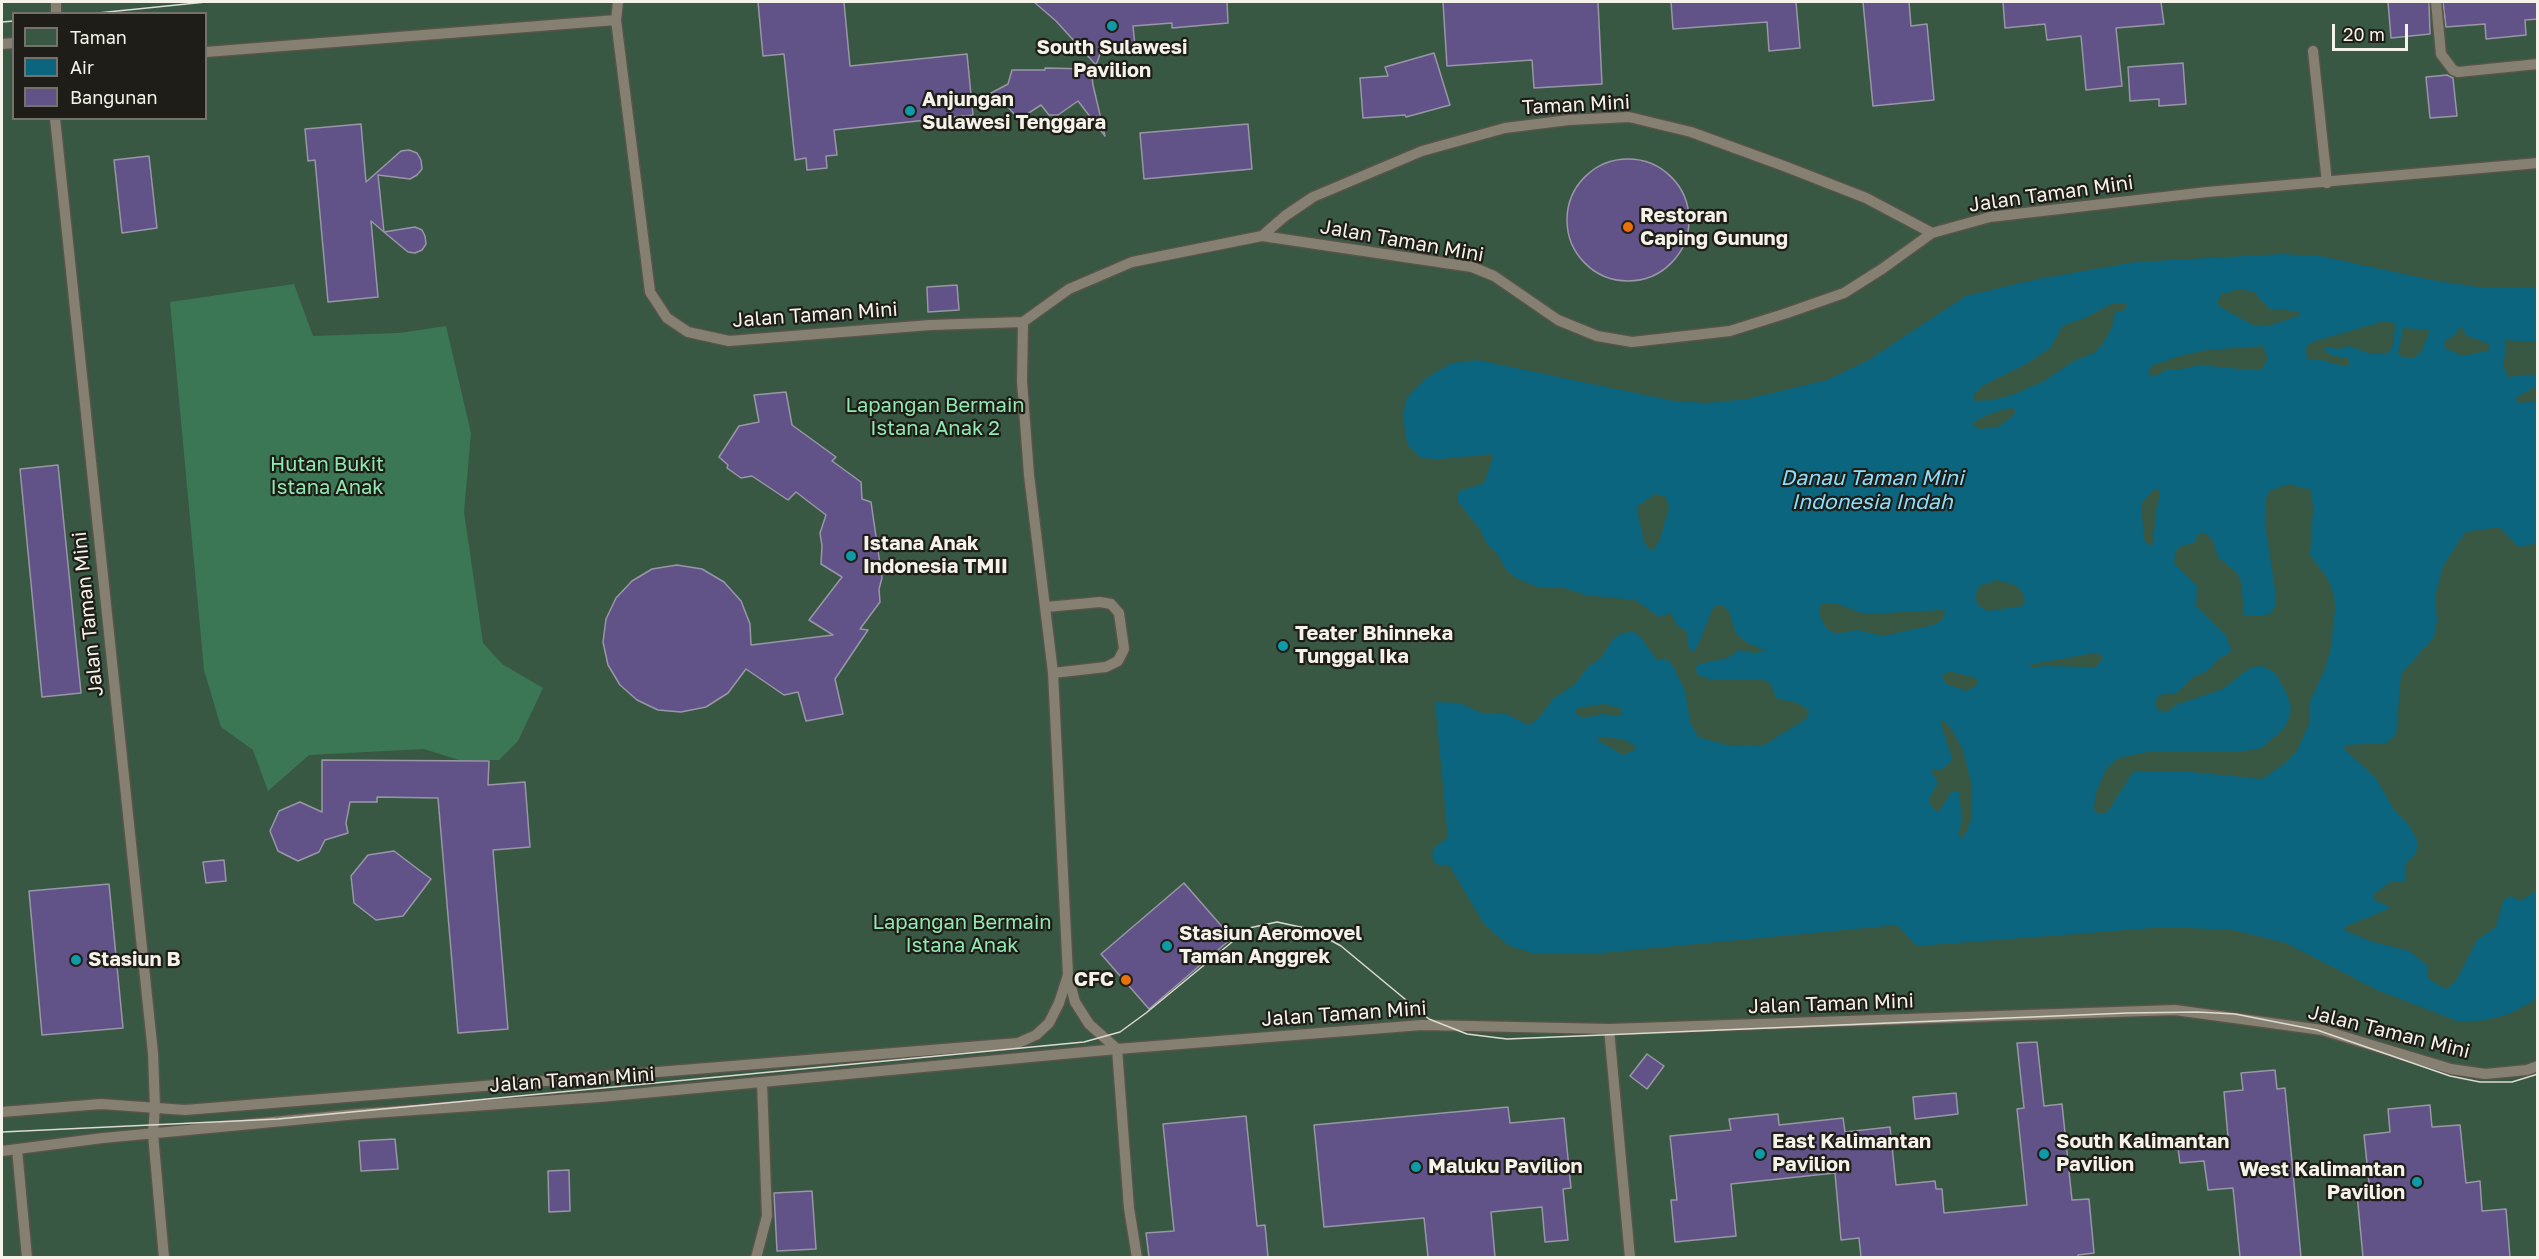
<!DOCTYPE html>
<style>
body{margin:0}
#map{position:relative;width:2539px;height:1259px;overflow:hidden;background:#3a3629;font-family:"Golos Text",sans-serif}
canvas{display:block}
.frame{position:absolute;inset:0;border:3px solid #f5f2ea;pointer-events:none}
.legend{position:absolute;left:12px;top:12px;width:195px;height:108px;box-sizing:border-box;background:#1f1d17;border:2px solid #75726b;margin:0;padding:8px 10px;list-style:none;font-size:18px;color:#f5f2ea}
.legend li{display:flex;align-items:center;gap:12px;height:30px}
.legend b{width:30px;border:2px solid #75726b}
.scale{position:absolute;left:2332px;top:24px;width:76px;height:27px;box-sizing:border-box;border:3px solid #f5f2ea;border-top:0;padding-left:8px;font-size:18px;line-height:21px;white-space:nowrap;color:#f5f2ea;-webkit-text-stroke:4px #1f1d17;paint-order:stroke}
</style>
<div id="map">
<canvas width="2539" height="1259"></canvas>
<div class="frame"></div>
<ul class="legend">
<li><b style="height:16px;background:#385844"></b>Taman</li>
<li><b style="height:16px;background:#0c657e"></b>Air</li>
<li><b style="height:16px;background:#615388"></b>Bangunan</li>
</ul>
<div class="scale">20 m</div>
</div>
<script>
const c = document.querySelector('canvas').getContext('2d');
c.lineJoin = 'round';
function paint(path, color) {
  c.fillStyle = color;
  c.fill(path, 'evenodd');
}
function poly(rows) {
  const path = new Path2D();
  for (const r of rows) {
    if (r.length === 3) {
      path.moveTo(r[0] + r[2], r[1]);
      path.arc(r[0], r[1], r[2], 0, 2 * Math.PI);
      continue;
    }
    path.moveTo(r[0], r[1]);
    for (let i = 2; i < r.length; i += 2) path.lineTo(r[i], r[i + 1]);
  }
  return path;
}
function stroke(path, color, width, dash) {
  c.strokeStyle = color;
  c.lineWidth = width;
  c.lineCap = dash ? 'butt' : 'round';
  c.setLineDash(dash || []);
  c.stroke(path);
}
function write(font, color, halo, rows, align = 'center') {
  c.font = font + ' "Golos Text",sans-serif';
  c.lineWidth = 4.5;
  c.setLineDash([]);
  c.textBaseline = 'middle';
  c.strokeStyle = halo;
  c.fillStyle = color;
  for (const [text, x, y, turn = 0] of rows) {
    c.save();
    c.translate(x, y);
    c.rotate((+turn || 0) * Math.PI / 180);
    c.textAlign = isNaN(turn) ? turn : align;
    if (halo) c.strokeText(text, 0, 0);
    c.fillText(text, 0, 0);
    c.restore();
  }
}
const green = poly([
 [2,2,2537,2,2537,1257,2,1258],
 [14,14,206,14,206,118,14,118]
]);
const forest = poly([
 [294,284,313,336,399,333,446,326,471,433,464,512,483,643,502,664,543,688,518,741,499,760,459,760,424,749,309,755,268,791,253,750,221,727,204,670,170,302]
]);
const water = poly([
 [2282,254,2320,256,2432,280,2478,287,2537,287,2537,342,2505,340,2506,349,2503,365,2508,377,2537,374,2537,386,2515,398,2517,402,2521,403,2537,401,2537,543,2519,547,2499,527,2465,532,2443,566,2435,596,2437,621,2434,637,2401,674,2396,735,2386,743,2346,745,2344,749,2376,778,2394,810,2408,824,2416,838,2418,846,2415,854,2406,863,2405,882,2390,882,2373,895,2373,899,2388,906,2389,909,2346,926,2344,930,2370,941,2409,951,2427,965,2428,978,2445,989,2456,981,2477,940,2496,927,2503,901,2511,896,2521,901,2537,890,2538,996,2533,1001,2509,1014,2485,1020,2460,1022,2377,990,2286,943,2233,930,2166,927,1917,946,1897,925,1590,954,1535,954,1508,945,1484,924,1449,865,1439,866,1434,862,1432,852,1437,845,1448,838,1435,702,1460,703,1482,713,1506,714,1529,725,1539,718,1553,699,1575,684,1589,666,1601,658,1613,639,1622,633,1633,632,1640,636,1656,659,1668,660,1674,668,1685,691,1690,722,1698,737,1731,746,1764,745,1806,719,1809,713,1807,709,1797,703,1776,698,1771,685,1764,679,1709,679,1698,675,1695,669,1699,664,1728,658,1739,650,1754,653,1766,651,1746,642,1735,632,1729,611,1722,605,1717,605,1712,610,1698,645,1692,652,1689,649,1687,632,1676,624,1671,613,1659,617,1635,600,1586,595,1560,587,1538,587,1518,579,1507,571,1497,554,1485,541,1480,529,1457,501,1458,493,1462,490,1480,485,1485,481,1493,457,1492,454,1440,459,1420,458,1407,444,1403,416,1406,399,1426,378,1452,363,1477,360,1674,401,1707,403,1747,399,1827,380,1867,361,1966,296,2038,279,2135,262],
 [2239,289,2254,292,2270,309,2296,311,2301,313,2300,315,2269,326,2253,325,2217,305,2220,295],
 [2113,303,2126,303,2127,306,2125,310,2115,312,2112,327,2103,344,2094,353,2074,361,2044,381,2012,395,1993,400,1973,401,1973,394,1984,385,2028,363,2050,348,2062,327,2067,324,2085,318],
 [2384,321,2394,323,2395,326,2393,345,2388,353,2372,354,2348,346,2339,349,2326,347,2324,349,2328,354,2350,359,2350,364,2344,366,2317,359,2307,359,2306,347,2312,342],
 [2461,326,2467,336,2487,343,2490,346,2490,350,2462,356,2447,349,2444,346,2445,341,2455,335],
 [2403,328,2430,330,2421,352,2415,357,2404,358,2398,353],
 [2262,346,2266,351,2267,361,2262,369,2239,369,2201,365,2177,370,2167,369,2156,376,2151,376,2148,372,2151,366,2179,356,2207,350],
 [2014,408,2015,413,2013,416,1998,427,1982,429,1973,427,1973,422,1985,416,2004,409],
 [2288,484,2311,490,2313,508,2310,555,2328,579,2334,596,2335,608,2331,647,2325,669,2310,701,2310,722,2297,751,2285,763,2262,779,2190,772,2133,772,2108,811,2104,814,2098,814,2094,810,2095,795,2106,769,2118,758,2153,751,2244,751,2261,748,2281,731,2288,722,2291,708,2286,692,2275,673,2263,666,2251,667,2223,689,2178,704,2167,712,2157,710,2156,702,2158,695,2176,693,2195,676,2206,672,2218,659,2230,653,2231,650,2226,636,2196,606,2197,586,2174,563,2175,552,2181,546,2194,543,2199,533,2207,534,2213,541,2218,557,2236,572,2241,581,2244,615,2261,616,2271,613,2276,605,2276,595,2265,525,2266,499,2269,491],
 [2154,489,2159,489,2160,495,2156,510,2153,544,2150,546,2144,540,2141,504],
 [1655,494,1665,496,1669,508,1660,539,1654,549,1649,549,1644,542,1637,510,1638,506],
 [1997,580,2015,585,2022,592,2025,601,2023,606,1988,611,1978,605,1975,596,1979,586],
 [1823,603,1837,604,1865,614,1943,610,1946,612,1941,621,1933,625,1883,636,1857,630,1836,634,1826,628,1819,614,1819,606],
 [2094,653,2099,653,2103,658,2096,667,2043,666,2033,668,2028,665],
 [1949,671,1976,678,1978,684,1967,691,1946,684,1942,676],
 [1604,704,1620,708,1622,711,1622,716,1601,714,1584,718,1574,713,1578,708],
 [1941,718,1952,730,1962,748,1972,785,1972,816,1967,831,1962,838,1958,835,1962,820,1959,792,1951,792,1939,812,1936,811,1929,803,1929,799,1938,783,1931,770,1941,770,1951,761,1951,755,1942,728],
 [1601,737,1621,739,1633,744,1636,749,1623,755,1596,739]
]);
const building = poly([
 [758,2,844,2,850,66,967,54,973,115,834,130,837,155,826,156,827,168,807,170,806,158,795,160,784,54,763,56,758,2],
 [1034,2,1227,2,1228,23,1172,28,1172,23,1133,26,1135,46,1102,49,1096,65,1056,21,1034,2],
 [1443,2,1598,2,1602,84,1534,88,1532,60,1447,66,1443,2],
 [1671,2,1796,2,1800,48,1769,51,1767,22,1673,29,1671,2],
 [1863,2,1909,2,1911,26,1927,24,1934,100,1873,106,1863,2],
 [2003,2,2161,2,2164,24,2116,28,2122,86,2086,90,2081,36,2047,40,2045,24,2005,28,2003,2],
 [2388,2,2429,2,2430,34,2391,38,2388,2],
 [2443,2,2538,2,2538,19,2525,20,2526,35,2486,39,2485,24,2446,27,2443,2],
 [1434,53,1450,105,1406,117,1405,115,1363,118,1360,78,1388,76,1385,67,1434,53],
 [2183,63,2186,104,2159,106,2159,99,2130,101,2128,67,2183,63],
 [1045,68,1091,69,1093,85,1105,136,1078,101,1058,115,1049,115,1041,105,1024,116,1016,116,1008,107,980,99,1008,84,1012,70,1045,70,1045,68],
 [2447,75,2453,78,2457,116,2430,118,2426,77,2447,75],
 [361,124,366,182,401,151,409,150,417,153,421,160,422,169,417,175,410,179,378,175,384,232,371,221,378,297,328,302,315,160,308,161,305,129,361,124],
 [1248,124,1252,169,1144,179,1140,133,1248,124],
 [149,156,157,228,122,233,114,160,149,156],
 [1628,220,61],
 [415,227,422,230,425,236,426,244,422,250,415,253,408,252,384,232,415,227],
 [957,285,959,310,928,312,927,287,957,285],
 [786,392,792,425,836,457,832,461,861,482,862,499,871,502,882,578,879,589,880,602,860,629,868,630,835,679,843,714,806,721,798,692,784,695,746,669,728,693,706,707,681,712,658,710,637,700,620,685,608,665,603,642,606,619,616,598,632,581,652,569,677,565,702,569,724,582,741,601,750,624,751,645,833,635,809,620,842,577,821,564,822,546,820,533,826,515,796,492,788,500,752,476,741,478,727,468,728,465,719,457,739,426,759,422,754,395,786,392],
 [58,465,81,693,42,697,20,469,58,465],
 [322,760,489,761,488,785,525,782,530,847,493,850,508,1029,458,1033,438,798,377,797,377,802,350,802,346,823,348,833,325,840,319,852,298,861,278,851,270,831,279,811,300,802,322,812,322,760],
 [394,851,431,879,403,916,376,920,354,903,351,876,368,855,394,851],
 [224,860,226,881,206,883,203,862,224,860],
 [1184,883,1232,938,1149,1009,1101,954,1184,883],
 [109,884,123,1028,42,1035,29,891,109,884],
 [2037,1042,2044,1106,2062,1104,2072,1200,2089,1199,2094,1253,2078,1255,2078,1257,1861,1257,1859,1238,1841,1240,1835,1173,1731,1184,1736,1236,1675,1242,1671,1200,1677,1200,1670,1136,1731,1130,1729,1119,1778,1114,1779,1125,1843,1118,1845,1132,1890,1127,1896,1185,1935,1181,1936,1189,1942,1189,1944,1213,2027,1205,2017,1109,2024,1108,2017,1043,2037,1042],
 [1647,1054,1664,1066,1647,1089,1630,1076,1647,1054],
 [2275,1070,2277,1089,2285,1088,2301,1257,2240,1257,2233,1188,2208,1190,2204,1161,2180,1163,2177,1141,2228,1137,2224,1092,2243,1090,2241,1073,2275,1070],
 [1956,1093,1958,1114,1915,1119,1913,1097,1956,1093],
 [2430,1105,2432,1127,2460,1125,2466,1183,2480,1181,2482,1211,2506,1209,2510,1257,2363,1257,2357,1194,2370,1192,2364,1135,2390,1132,2388,1109,2430,1105],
 [1508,1107,1510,1123,1564,1118,1571,1188,1563,1189,1568,1240,1545,1242,1542,1207,1491,1212,1495,1257,1428,1257,1424,1218,1324,1227,1314,1125,1508,1107],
 [1246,1116,1257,1226,1265,1225,1268,1257,1149,1257,1146,1233,1174,1231,1163,1124,1246,1116],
 [395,1139,398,1169,361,1171,359,1141,395,1139],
 [569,1170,570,1211,549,1212,548,1171,569,1170],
 [812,1191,816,1249,777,1251,774,1193,812,1191]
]);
const lane = poly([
 [56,2,56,14],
 [618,2,616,20,650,292,667,318,688,332,729,341,930,325,1023,322],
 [2436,2,2441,54,2453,70,2458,72,2538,64],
 [2,44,14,43],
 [2313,51,2327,183],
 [206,52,616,20],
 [55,118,153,1053,155,1107,153,1134,164,1258],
 [1262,236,1285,216,1313,197,1422,151,1505,128,1569,120,1629,117,1691,132,1784,166,1866,198,1932,233],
 [1046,607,1100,602,1111,604,1119,613,1124,649,1118,661,1106,667,1053,673],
 [1609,1029,1630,1258],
 [1117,1049,1089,1024,1075,1002,1068,975,1053,673,1029,475,1022,381,1023,322,1069,289,1132,262,1262,236,1472,267,1494,276,1558,320,1597,336,1632,342,1730,331,1787,313,1844,293,1882,269,1932,233,1990,217,2207,192,2538,163],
 [1117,1049,1129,1208,1137,1258],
 [2,1112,101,1104,185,1110,1018,1043,1036,1035,1049,1023,1059,1003,1068,975],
 [17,1149,27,1258],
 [2,1151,103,1138,358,1114,600,1097,1117,1049,1422,1025,1609,1029,2175,1010,2322,1030,2451,1069,2485,1074,2527,1070,2538,1066],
 [756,1258,767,1216,762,1083]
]);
const tram = poly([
 [88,14,206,2],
 [2,22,14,21],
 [2,1132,278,1119,1084,1042,1120,1032,1146,1013,1249,928,1277,922,1310,929,1341,946,1429,1019,1467,1034,1507,1039,2127,1013,2197,1012,2235,1014,2317,1030,2450,1076,2480,1082,2512,1082,2538,1074]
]);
const markers = [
 [1112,26,6,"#0f9aa8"],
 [910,111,6,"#0f9aa8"],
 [1628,227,6,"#e8710a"],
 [851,556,6,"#0f9aa8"],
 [1283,646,6,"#0f9aa8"],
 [1167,946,6,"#0f9aa8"],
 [76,960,6,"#0f9aa8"],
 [1126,980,6,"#e8710a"],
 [1760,1154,6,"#0f9aa8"],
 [2044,1154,6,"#0f9aa8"],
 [1416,1167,6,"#0f9aa8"],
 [2417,1182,6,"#0f9aa8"]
];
const poiNames = [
 ["South Sulawesi",1112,48,"center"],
 ["Pavilion",1112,71,"center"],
 ["Anjungan",922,100],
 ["Sulawesi Tenggara",922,123],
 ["Restoran",1640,216],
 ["Caping Gunung",1640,239],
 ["Istana Anak",863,544],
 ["Indonesia TMII",863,567],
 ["Teater Bhinneka",1295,634],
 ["Tunggal Ika",1295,657],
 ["Stasiun Aeromovel",1179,934],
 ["Taman Anggrek",1179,957],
 ["Stasiun B",88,960],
 ["CFC",1114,980,"right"],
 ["East Kalimantan",1772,1142],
 ["Pavilion",1772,1165],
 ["South Kalimantan",2056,1142],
 ["Pavilion",2056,1165],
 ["Maluku Pavilion",1428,1167],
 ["West Kalimantan",2405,1170,"right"],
 ["Pavilion",2405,1193,"right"]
];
const streetNames = [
 ["Taman Mini",1576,105,-3],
 ["Jalan Taman Mini",2051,194,-8],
 ["Jalan Taman Mini",1402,241,10],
 ["Jalan Taman Mini",815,315,-4],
 ["Jalan Taman Mini",88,614,-96],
 ["Jalan Taman Mini",1831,1004,-2],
 ["Jalan Taman Mini",1344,1014,-4],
 ["Jalan Taman Mini",2389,1032,14],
 ["Jalan Taman Mini",572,1080,-4]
];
const parkNames = [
 ["Lapangan Bermain",935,406],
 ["Istana Anak 2",935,429],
 ["Hutan Bukit",327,465],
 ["Istana Anak",327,488],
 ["Lapangan Bermain",962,923],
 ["Istana Anak",962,946]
];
const waterNames = [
 ["Danau Taman Mini",1872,478],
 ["Indonesia Indah",1872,502]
];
paint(green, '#385844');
paint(forest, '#3b7754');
paint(water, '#0c657e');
paint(building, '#615388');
stroke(building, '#9996a6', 1.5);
stroke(lane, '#585449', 13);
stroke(lane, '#858071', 10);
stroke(tram, '#dddad1', 1.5);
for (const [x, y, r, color] of markers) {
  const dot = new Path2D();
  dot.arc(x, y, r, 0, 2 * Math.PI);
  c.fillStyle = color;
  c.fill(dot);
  stroke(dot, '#1f1d17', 2);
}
write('bold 20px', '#f5f2ea', '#1f1d17', poiNames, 'left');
write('20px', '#f5f2ea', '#1f1d17', streetNames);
write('20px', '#91e9b2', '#1f1d17', parkNames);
write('italic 21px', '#8adefc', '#1f1d17', waterNames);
</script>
